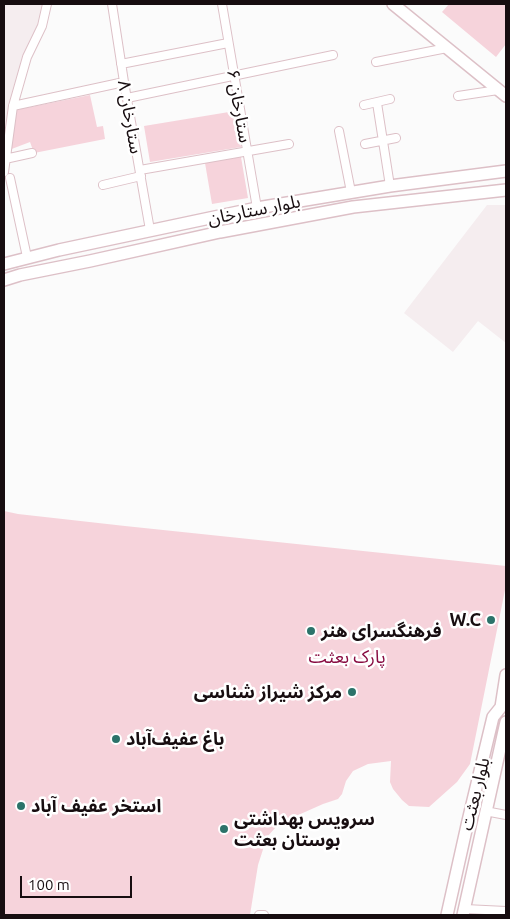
<!DOCTYPE html>
<meta charset="utf-8">
<style>
body{margin:0}
#map{position:relative;width:510px;height:919px;overflow:hidden;background:#fbfbfb;font-family:Ubuntu,sans-serif}
canvas{display:block}
.frame{position:absolute;inset:0;border:5px solid #170d10;pointer-events:none}
.scale{position:absolute;left:20px;top:876px;width:112px;height:22px;box-sizing:border-box;border:2px solid #170d10;border-top:0;padding-left:6px;font-size:15px;line-height:18px;white-space:nowrap;color:#170d10;-webkit-text-stroke:4px #fff;paint-order:stroke}
</style>
<div id="map">
<canvas width="510" height="919"></canvas>
<div class="frame"></div>
<div class="scale">100 m</div>
</div>
<script>
const c = document.querySelector('canvas').getContext('2d');
c.lineJoin = 'round';
function paint(path, color) {
  c.fillStyle = color;
  c.fill(path, 'evenodd');
}
function poly(rows) {
  const path = new Path2D();
  for (const r of rows) {
    path.moveTo(r[0], r[1]);
    for (let i = 2; i < r.length; i += 2) path.lineTo(r[i], r[i + 1]);
  }
  return path;
}
function stroke(path, color, width, dash) {
  c.strokeStyle = color;
  c.lineWidth = width;
  c.lineCap = dash ? 'butt' : 'round';
  c.setLineDash(dash || []);
  c.stroke(path);
}
function write(font, color, halo, rows, align = 'center') {
  c.font = font + ' Ubuntu,"Noto Sans Arabic",sans-serif';
  c.lineWidth = 5;
  c.setLineDash([]);
  c.textBaseline = 'middle';
  c.strokeStyle = halo;
  c.fillStyle = color;
  for (const [text, x, y, turn = 0] of rows) {
    c.save();
    c.translate(x, y);
    c.rotate((+turn || 0) * Math.PI / 180);
    c.textAlign = isNaN(turn) ? turn : align;
    if (halo) c.strokeText(text, 0, 0);
    c.fillText(text, 0, 0);
    c.restore();
  }
}
const built = poly([
 [4,4,45,4,39,27,15,94,4,161],
 [487,205,506,205,506,343,478,321,453,352,404,313]
]);
const green = poly([
 [449,4,506,4,506,44,496,57,442,12],
 [90,95,97,127,103,126,105,139,34,153,30,142,9,150,16,110],
 [235,111,241,147,150,162,144,126],
 [241,157,248,198,212,204,205,163],
 [4,511,18,514,125,526,506,566,506,585,470,764,457,782,429,807,409,806,402,800,393,789,390,782,391,761,368,764,353,771,346,781,342,794,338,799,323,804,287,820,276,827,267,837,258,865,250,915,4,915]
]);
const street = poly([
 [112,4,124,82,150,230],
 [222,4,257,208],
 [376,62,447,48],
 [121,64,228,43],
 [458,96,498,90],
 [127,98,333,55],
 [377,103,390,186],
 [364,105,390,99],
 [13,106,124,82],
 [339,131,351,192],
 [365,144,396,138],
 [5,159,32,153],
 [140,170,289,144],
 [4,172,13,106,27,57,42,26,47,4],
 [10,178,27,257],
 [103,185,141,176],
 [485,811,506,815],
 [465,909,506,911],
 [259,915,264,915]
]);
const secondary = poly([
 [393,4,506,96],
 [4,264,59,250,257,208,390,186,506,171],
 [4,280,20,275,90,261,220,232,353,207,506,190],
 [447,915,468,821,493,717,501,707,506,675],
 [463,915,506,722]
]);
const markers = [
 [491,620,5,"#2c736a"],
 [311,631,5,"#2c736a"],
 [352,692,5,"#2c736a"],
 [116,739,5,"#2c736a"],
 [21,806,5,"#2c736a"],
 [224,829,5,"#2c736a"]
];
const streetNames = [
 ["ستارخان ۶",239,106,80],
 ["ستارخان ۸",130,117,80],
 ["بلوار ستارخان",254,210,-11],
 ["بلوار بعثت",475,794,-76]
];
const poiNames = [
 ["W.C",481,620,"right"],
 ["فرهنگسرای هنر",321,631],
 ["مرکز شیراز شناسی",342,692,"right"],
 ["باغ عفیف‌آباد",126,739],
 ["استخر عفیف آباد",31,806],
 ["سرویس بهداشتی",234,819],
 ["بوستان بعثت",234,840]
];
const parkNames = [
 ["پارک بعثت",347,657]
];
paint(built, '#f5edef');
paint(green, '#f6d3db');
stroke(street, '#ddc0c7', 10);
stroke(secondary, '#ddc0c7', 14);
stroke(street, '#fff', 8);
stroke(secondary, '#fff', 11);
for (const [x, y, r, color] of markers) {
  const dot = new Path2D();
  dot.arc(x, y, r, 0, 2 * Math.PI);
  c.fillStyle = color;
  c.fill(dot);
  stroke(dot, '#fff', 2);
}
write('18px', '#170d10', '#fff', streetNames);
write('bold 18px', '#170d10', '#fff', poiNames, 'left');
write('18px', '#880c42', '#fff', parkNames);
</script>
